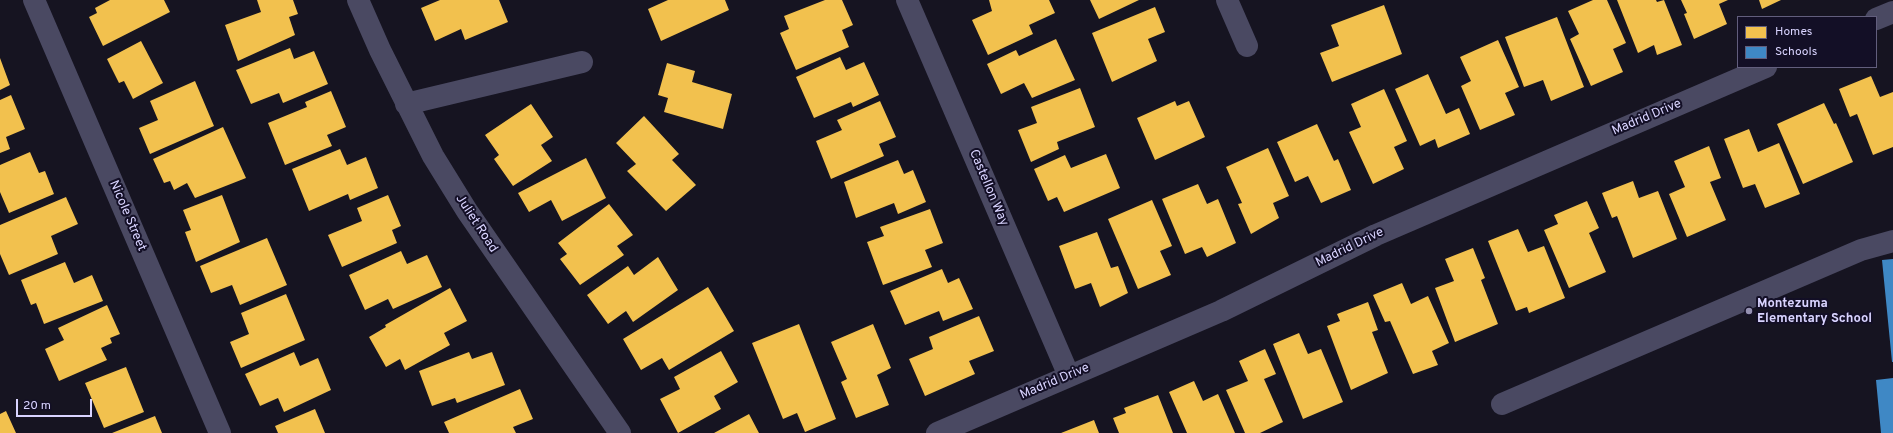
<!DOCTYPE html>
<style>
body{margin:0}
#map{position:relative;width:1893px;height:433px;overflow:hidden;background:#161421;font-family:Overpass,sans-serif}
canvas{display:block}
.legend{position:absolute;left:1737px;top:16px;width:140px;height:52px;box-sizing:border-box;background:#130f26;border:1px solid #625e7d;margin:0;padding:5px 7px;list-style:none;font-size:12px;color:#d9d4ff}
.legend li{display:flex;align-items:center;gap:8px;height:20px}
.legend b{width:20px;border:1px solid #625e7d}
.scale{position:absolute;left:16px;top:399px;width:76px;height:18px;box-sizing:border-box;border:2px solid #d9d4ff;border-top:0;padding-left:5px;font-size:12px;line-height:14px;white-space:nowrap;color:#d9d4ff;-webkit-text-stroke:3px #130f26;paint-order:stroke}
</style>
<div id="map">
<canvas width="1893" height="433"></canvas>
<ul class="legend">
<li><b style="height:11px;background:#f2c14e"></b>Homes</li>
<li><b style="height:11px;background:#3f88c5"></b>Schools</li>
</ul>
<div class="scale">20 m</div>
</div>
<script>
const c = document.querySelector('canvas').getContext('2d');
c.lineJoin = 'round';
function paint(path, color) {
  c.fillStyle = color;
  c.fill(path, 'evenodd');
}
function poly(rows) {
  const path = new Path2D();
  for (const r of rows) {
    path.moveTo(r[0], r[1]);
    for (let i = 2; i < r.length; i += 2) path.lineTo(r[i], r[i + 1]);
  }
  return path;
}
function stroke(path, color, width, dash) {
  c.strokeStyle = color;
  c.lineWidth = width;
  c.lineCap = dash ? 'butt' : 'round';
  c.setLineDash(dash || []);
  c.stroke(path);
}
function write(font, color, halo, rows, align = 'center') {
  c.font = font + ' Overpass,sans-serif';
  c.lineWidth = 4;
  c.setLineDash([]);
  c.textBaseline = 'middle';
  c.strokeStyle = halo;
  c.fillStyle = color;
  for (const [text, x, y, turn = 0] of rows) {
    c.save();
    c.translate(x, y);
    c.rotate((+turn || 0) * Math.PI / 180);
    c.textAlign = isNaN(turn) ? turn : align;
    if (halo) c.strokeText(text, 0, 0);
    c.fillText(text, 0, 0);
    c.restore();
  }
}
const homes = poly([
 [110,0,164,0,170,12,103,46,89,17,97,13,95,8],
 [257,0,293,0,298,14,289,17,295,35,238,61,225,25,261,12],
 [440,0,499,0,508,22,465,40,461,29,435,41,421,8],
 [668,0,725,0,729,10,661,41,648,9],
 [825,0,842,0,853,25,842,30,849,47,796,70,780,33,789,29,784,16],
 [989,0,1049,0,1055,13,1029,25,1033,34,988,55,972,20,992,11],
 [1090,0,1139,0,1099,19],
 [1593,0,1607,0,1626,43,1613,49,1623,72,1591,86,1570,39,1579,34,1568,11],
 [1617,0,1656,0,1657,2,1664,0,1682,45,1657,55,1654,45,1638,53],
 [1681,0,1728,0,1719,4,1727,24,1694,39,1684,14,1687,13],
 [1759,0,1781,0,1762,9],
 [1384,5,1402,54,1332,82,1320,53,1339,46,1331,25],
 [1155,7,1165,32,1148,39,1157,61,1112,82,1092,33],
 [1557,17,1584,87,1551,101,1543,80,1524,87,1505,37],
 [1056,39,1075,80,1032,98,1024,83,1001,94,987,64,1016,50,1019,56],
 [1498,40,1519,87,1505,93,1515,115,1480,130,1461,86,1471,81,1460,57],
 [141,41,163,83,133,99,124,81,119,83,107,59],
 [290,48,294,59,314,51,328,84,283,103,279,93,251,104,236,70],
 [840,57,846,70,864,62,879,95,853,107,851,102,814,118,796,77],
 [0,58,10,85,0,90],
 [667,63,695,71,692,82,732,94,723,129,664,112,668,98,658,95],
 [1428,74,1446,114,1459,108,1470,134,1438,148,1435,139,1420,146,1395,89],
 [1871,76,1880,97,1893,92,1893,147,1873,155,1857,114,1850,117,1839,89],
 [195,81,214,126,150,154,139,128,158,120,150,101],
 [1080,88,1095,127,1057,142,1059,149,1031,162,1018,130,1037,123,1031,107],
 [1384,89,1407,141,1394,147,1404,169,1373,184,1349,132,1361,127,1351,104],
 [331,91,346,127,327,135,332,146,285,165,268,123,307,107,305,102],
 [11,95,25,129,6,137,10,149,0,153,0,100],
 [880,101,896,137,879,144,884,156,831,179,816,141,842,130,837,120],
 [1175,101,1177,106,1189,101,1205,137,1155,160,1137,118],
 [1824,103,1834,124,1836,123,1853,162,1803,184,1777,124],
 [531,104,553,137,541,145,552,161,513,186,494,159,499,155,485,135],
 [644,116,679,154,672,160,696,185,666,211,627,171,636,164,616,143],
 [1317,124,1334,161,1338,159,1351,190,1321,203,1308,176,1295,182,1277,142],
 [223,127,246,178,195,198,187,183,174,190,170,181,164,183,153,159],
 [1749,129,1758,152,1779,143,1800,194,1765,208,1755,184,1743,188,1724,139],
 [1709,146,1721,178,1710,182,1726,220,1687,237,1669,194,1685,187,1674,161],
 [1268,148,1289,196,1273,203,1279,218,1251,234,1238,204,1242,203,1226,167],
 [340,149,347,165,366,157,378,188,350,200,348,194,309,211,292,169],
 [30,152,39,173,45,171,54,194,9,213,0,192,0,165],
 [1106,154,1120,188,1064,212,1057,197,1048,201,1034,169,1065,155,1071,168],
 [586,158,606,198,562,221,551,200,529,212,518,193],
 [898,160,904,174,913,170,926,202,898,214,894,203,856,218,844,182],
 [1633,181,1639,198,1658,191,1677,239,1633,258,1617,216,1612,218,1602,193],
 [1198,184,1207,204,1218,199,1236,243,1207,257,1202,247,1185,254,1162,199],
 [222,195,240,242,196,262,185,232,191,230,183,210],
 [388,195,401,226,392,230,397,243,342,267,328,235,362,221,357,208],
 [66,197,78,224,51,236,58,254,9,275,0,254,0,225],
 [1152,200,1172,246,1160,251,1171,275,1138,289,1108,219],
 [1587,201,1599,228,1589,233,1606,272,1569,288,1544,230,1558,224,1554,215],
 [609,204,633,235,617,246,624,255,580,285,560,259,567,254,558,243],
 [930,209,943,243,925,250,932,267,883,285,867,242,884,236,880,227],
 [1518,229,1528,252,1544,246,1565,298,1529,313,1527,307,1516,311,1488,241],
 [1097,232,1111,268,1118,266,1128,293,1100,307,1091,283,1075,289,1059,246],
 [267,238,287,285,240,305,232,285,211,293,200,266],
 [1473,248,1485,278,1481,280,1498,324,1455,342,1435,288,1454,281,1445,259],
 [401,251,407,264,427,255,442,287,393,309,388,299,365,310,349,275],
 [658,257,678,290,633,322,626,311,608,324,587,295,628,266,634,275],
 [65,262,74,283,92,275,103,301,44,324,36,303,31,305,21,280],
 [942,269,948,283,959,278,973,309,943,321,939,311,905,325,890,291],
 [1402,283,1411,304,1428,296,1449,343,1432,351,1438,365,1413,374,1390,321,1385,322,1373,295],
 [708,287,734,331,669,370,662,358,641,370,623,339],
 [450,288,467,321,444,333,450,345,405,370,400,359,386,367,369,337,386,327,385,325],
 [286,294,305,340,241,368,230,342,249,334,241,313],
 [1368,302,1378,330,1372,332,1388,373,1351,390,1327,326,1340,321,1337,314],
 [107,305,120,334,110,338,112,343,101,348,107,360,59,381,45,349,64,340,58,328],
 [979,316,994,351,969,361,975,374,925,396,909,359,933,349,929,337],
 [799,324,836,419,805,432,797,413,783,419,752,343],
 [873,324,891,368,877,375,889,405,856,418,841,382,847,379,831,342],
 [1299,333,1308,354,1321,349,1343,402,1303,419,1273,344],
 [1265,349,1276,374,1264,379,1283,422,1260,433,1245,433,1226,390,1248,381,1239,361],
 [721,351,738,382,714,396,721,409,678,433,660,399,680,389,674,377],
 [294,352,300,366,318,358,331,390,284,412,278,398,260,406,245,374],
 [469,352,472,359,492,352,505,385,457,403,455,398,432,406,419,371],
 [126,367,144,412,104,428,85,383],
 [1194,381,1203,401,1218,394,1235,433,1187,433,1169,392],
 [520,389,533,419,513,427,516,433,449,433,444,422],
 [1158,395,1173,433,1119,433,1113,418,1126,413,1124,408],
 [315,409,325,433,278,433,275,426],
 [6,411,16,433,0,433,0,414],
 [749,414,759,433,714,433],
 [155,416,162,433,112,433],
 [1094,420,1099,433,1061,433]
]);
const schools = poly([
 [1893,259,1893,362,1892,362,1882,260],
 [1893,378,1893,433,1881,433,1876,380]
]);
const minor = poly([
 [34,0,220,433],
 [358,0,380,50,433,156,467,211,620,433],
 [907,0,1069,376],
 [1227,0,1247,46],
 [1876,19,1893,12],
 [406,104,582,62],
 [1502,404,1861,250,1893,241],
 [937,433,1221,311,1376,235,1766,67]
]);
const markers = [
 [1749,311,4,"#9591b1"]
];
const streetNames = [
 ["Madrid Drive",1647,118,-23],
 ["Castellon Way",988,188,67],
 ["Nicole Street",127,216,67],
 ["Juliet Road",476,224,57],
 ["Madrid Drive",1350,248,-26],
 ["Madrid Drive",1055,382,-23]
];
const poiNames = [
 ["Montezuma",1757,304],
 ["Elementary School",1757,319]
];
paint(homes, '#f2c14e');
paint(schools, '#3f88c5');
stroke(minor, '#4a4962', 22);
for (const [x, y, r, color] of markers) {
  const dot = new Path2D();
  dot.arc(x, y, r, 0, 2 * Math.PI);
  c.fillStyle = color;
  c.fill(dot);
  stroke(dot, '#130f26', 1.5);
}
write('13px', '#d9d4ff', '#130f26', streetNames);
write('bold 13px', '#d9d4ff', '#130f26', poiNames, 'left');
</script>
